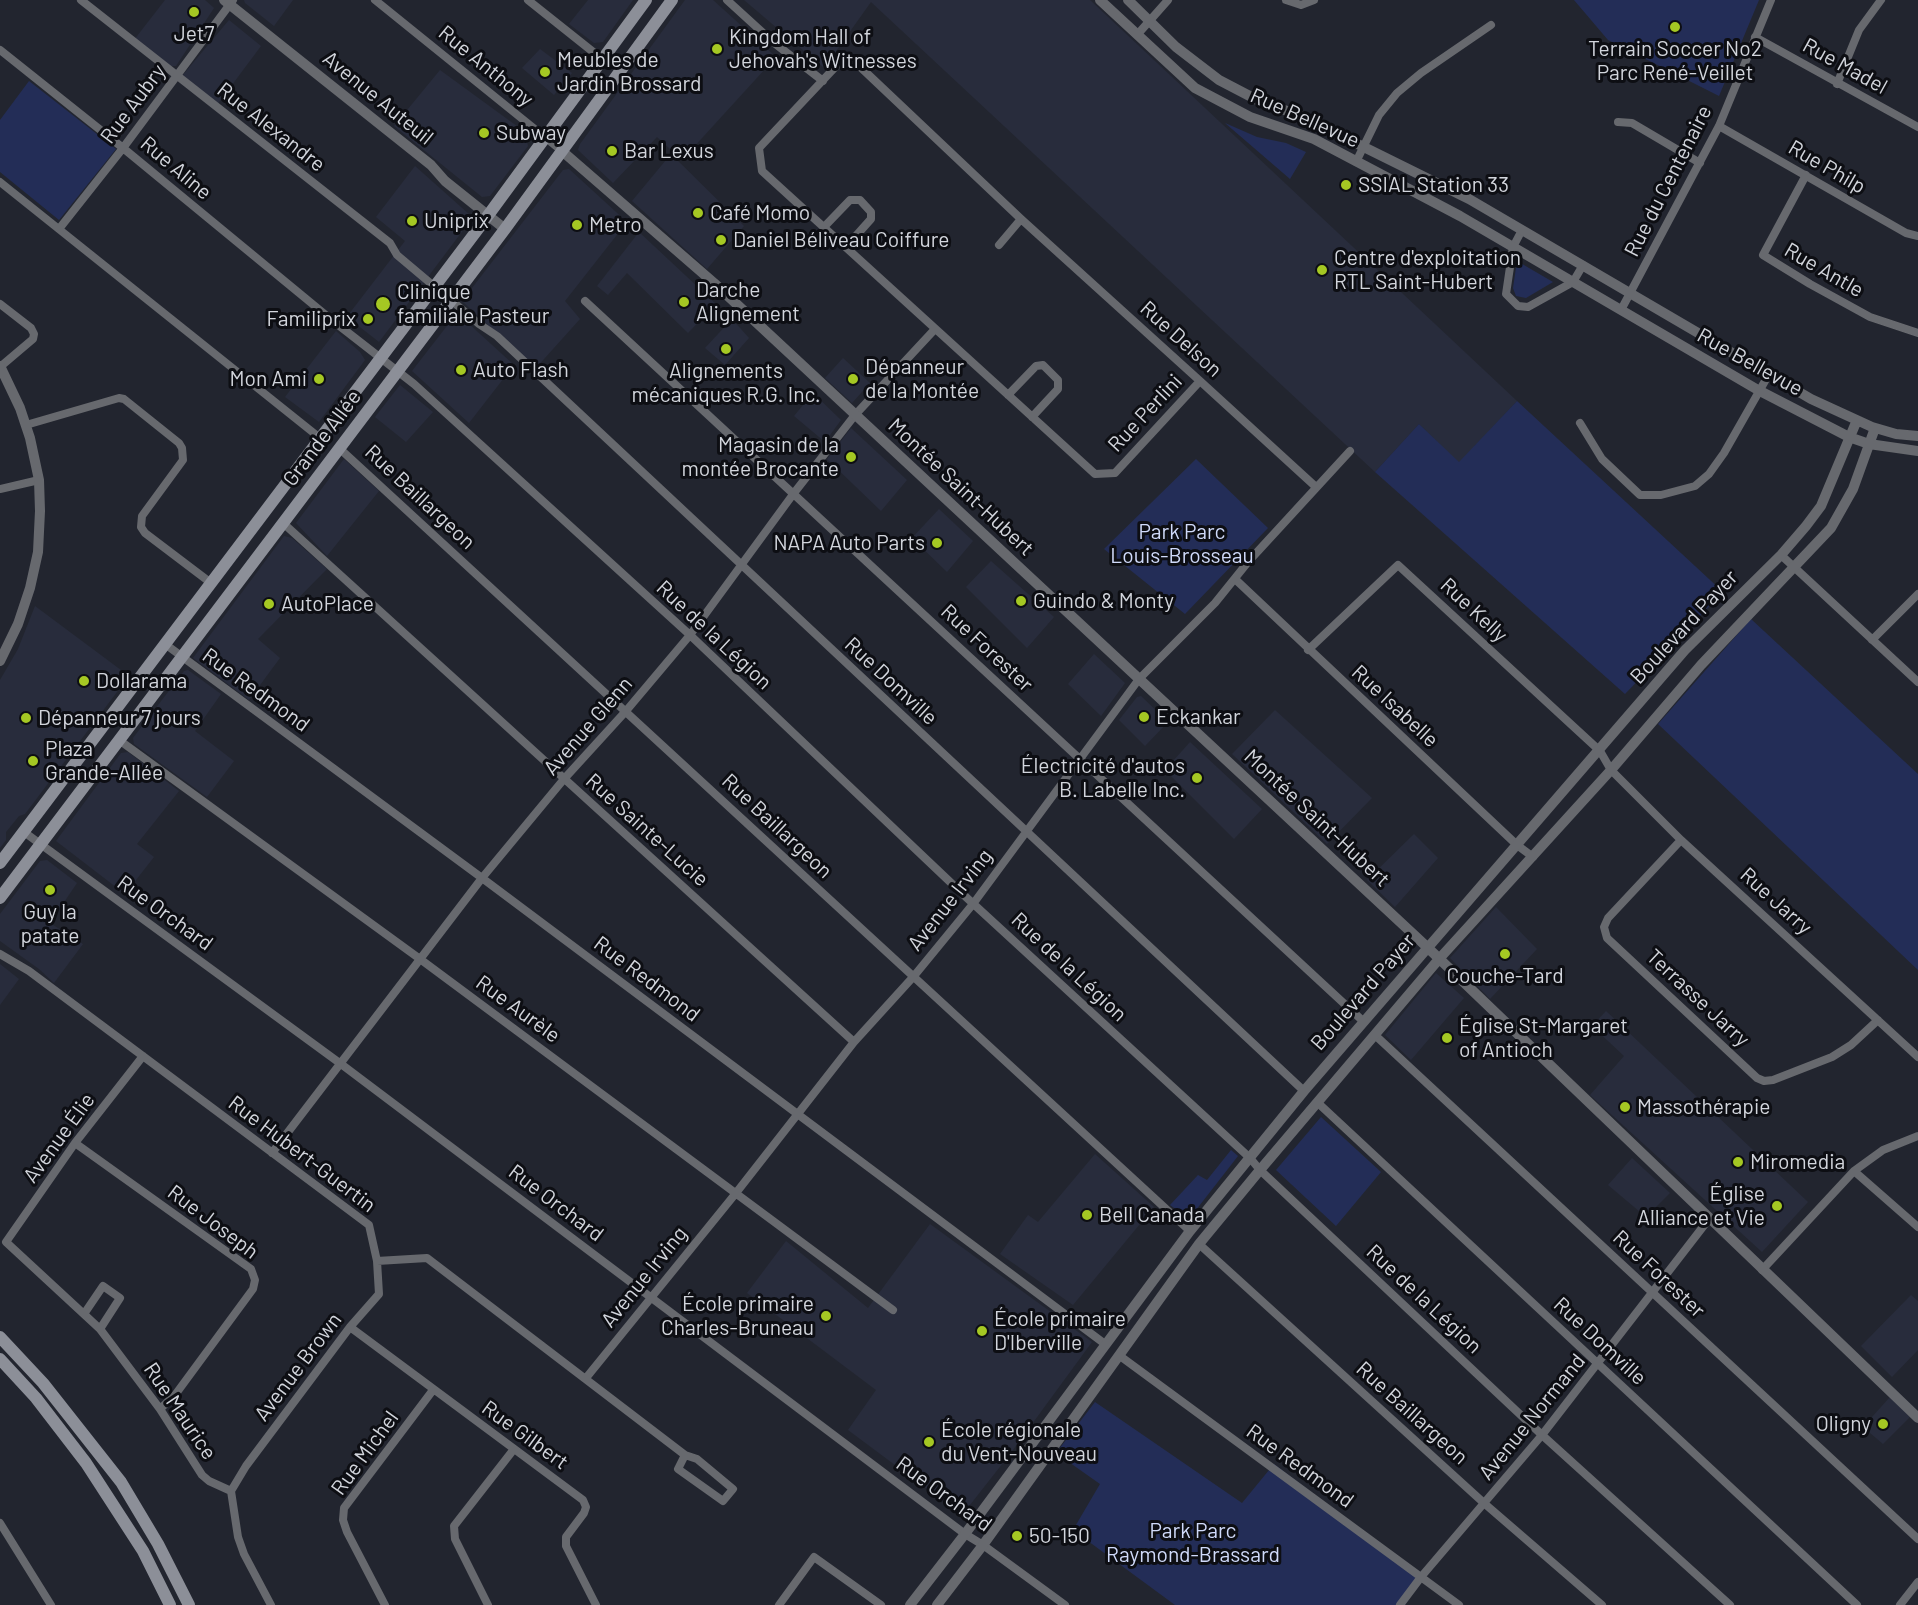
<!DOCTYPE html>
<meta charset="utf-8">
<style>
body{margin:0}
canvas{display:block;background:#22252f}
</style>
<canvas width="1918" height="1605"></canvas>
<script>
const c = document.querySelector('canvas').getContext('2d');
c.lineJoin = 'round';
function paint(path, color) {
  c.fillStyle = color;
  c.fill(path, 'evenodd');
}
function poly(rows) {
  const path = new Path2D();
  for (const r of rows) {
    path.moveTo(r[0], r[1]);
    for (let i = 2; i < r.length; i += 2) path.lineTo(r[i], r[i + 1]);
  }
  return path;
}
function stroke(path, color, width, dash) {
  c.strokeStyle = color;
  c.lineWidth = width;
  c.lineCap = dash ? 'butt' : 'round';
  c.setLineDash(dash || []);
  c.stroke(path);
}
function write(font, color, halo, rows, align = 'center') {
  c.font = font + ' Barlow,sans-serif';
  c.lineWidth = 6;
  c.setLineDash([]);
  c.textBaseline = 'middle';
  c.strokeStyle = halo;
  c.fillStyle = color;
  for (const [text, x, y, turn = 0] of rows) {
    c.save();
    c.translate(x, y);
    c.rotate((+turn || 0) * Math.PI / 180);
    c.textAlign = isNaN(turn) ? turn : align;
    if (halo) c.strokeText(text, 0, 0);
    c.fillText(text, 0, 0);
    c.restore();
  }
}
const built = poly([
 [165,0,205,0,214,8,176,66,170,66,134,40],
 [244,0,293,0,274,26,245,3],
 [588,0,633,0,603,42,594,43,569,24],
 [685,0,713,0,776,57,682,160,657,137,613,183,578,150,580,144],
 [744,0,1090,0,1517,401,1459,463,1419,424,1375,472,871,2,824,68],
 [229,20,261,46,217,105,182,76],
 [540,49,572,73,554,95,522,68],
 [440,70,525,132,528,146,490,196,482,197,394,126],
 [671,154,744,226,707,269,632,201],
 [415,166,470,215,470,221,379,342,351,320,349,314,405,241,376,217],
 [569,169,627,222,565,301,580,319,535,369,462,301,563,170],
 [639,232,716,304,688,333,627,273,608,295,597,286],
 [457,313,514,365,469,423,412,371],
 [732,319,749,338,725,365,705,348],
 [336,331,360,352,365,360,319,422,285,397],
 [843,358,870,383,852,403,825,378],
 [400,385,433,412,406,442,375,417],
 [813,393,841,420,825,442,794,416],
 [851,428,907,480,881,511,827,459],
 [344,459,379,491,327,556,296,523],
 [939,509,973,541,947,572,912,538],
 [284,536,292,538,327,569,258,639,280,658,249,700,193,658],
 [991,561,1054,617,1027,648,966,587],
 [35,606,129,676,25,814,19,816,6,832,6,840,0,848,0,680,18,649],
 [1094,654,1125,683,1101,716,1068,684],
 [188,670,221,694,195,731,234,761,207,797,134,744,133,738,184,671],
 [1141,696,1168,722,1145,746,1119,720,1137,697],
 [1275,710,1372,798,1327,844,1232,754],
 [1190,742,1262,809,1234,839,1165,770],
 [128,752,179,791,137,844,154,857,125,894,56,841,121,753],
 [1414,834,1438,858,1395,907,1367,880],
 [47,860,77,883,50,923,83,944,54,983,39,969,0,941,0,914,40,861],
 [1496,907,1537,949,1490,999,1450,958],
 [0,964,19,979,0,1005],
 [1436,973,1464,998,1411,1060,1385,1035],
 [1606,1011,1808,1202,1762,1252,1590,1095,1624,1056,1592,1026],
 [1095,1154,1154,1207,1073,1305,1000,1254,1028,1215,1038,1222],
 [1632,1158,1670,1193,1646,1217,1608,1185],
 [930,1224,1092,1342,1010,1454,966,1510,962,1512,954,1509,848,1430,876,1390,747,1293,786,1241,868,1308],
 [1911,1295,1918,1301,1918,1350,1892,1377,1861,1346],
 [1890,1397,1910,1417,1883,1444,1863,1427]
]);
const green = poly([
 [1574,0,1759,0,1719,96,1608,40],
 [29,81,116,149,59,220,0,172,0,120],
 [1225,123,1257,137,1286,143,1306,152,1290,179],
 [1517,261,1553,282,1526,298,1516,296,1513,288],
 [1517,401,1723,592,1625,694,1375,472,1419,424,1459,462],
 [1196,459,1268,528,1185,614,1104,549],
 [1751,619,1918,774,1918,970,1658,724],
 [1321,1117,1381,1172,1336,1226,1276,1170],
 [1231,1150,1238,1156,1189,1219,1170,1205,1198,1175,1207,1180],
 [1095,1402,1242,1503,1274,1464,1424,1577,1405,1605,1175,1605,1073,1530,1100,1484,1056,1453]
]);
const minor = poly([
 [81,0,390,243,397,255,435,287],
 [375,0,562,151],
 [528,0,602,59],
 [727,0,773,42,823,81],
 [1286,0,1301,5,1314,0],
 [1137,35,1168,0],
 [1755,37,1918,127],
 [0,50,123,148,327,316],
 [1837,84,1859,30,1881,0],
 [1618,122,1632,123,1700,163],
 [1719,126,1906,233,1918,236],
 [1356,162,1379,115,1397,93,1421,73,1491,25],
 [1806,175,1763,255,1810,284,1870,317,1918,333],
 [0,182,320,438],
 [824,227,850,200,860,200,871,212,871,219,846,247],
 [59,229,123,148,233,0],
 [1522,230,1513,247,1506,294,1518,306,1528,307,1573,282,1583,265],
 [999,245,1021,219],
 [451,300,479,324,497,336,1304,1091],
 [585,301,1364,1022],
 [0,304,31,328,34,334,33,339,0,367],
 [1621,310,1719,126,1771,0],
 [337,324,414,384,690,635,967,898,1250,1158,1260,1170,1542,1435,1730,1605],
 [1200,381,1115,473,1095,474,762,171,759,148,840,62,848,59,855,62,1021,219,1200,381,1316,487],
 [1008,395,1036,366,1043,365,1058,380,1058,389,1032,417],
 [1580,423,1602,459,1640,495,1661,495,1695,486,1709,474,1724,453,1769,374],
 [26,425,119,398,124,399,179,443,182,448,183,460,142,516,141,527,145,533,211,583],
 [339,448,1190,1231],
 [0,489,39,480],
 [283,523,854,1042],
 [1781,555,1918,682],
 [1235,579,1517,845,1533,857],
 [1872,640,1918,594],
 [165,644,482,878,1105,1344],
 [1308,650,1398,565,1600,751,1611,770,1681,840,1918,1057],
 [119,740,420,959,893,1310],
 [24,832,341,1064,965,1534,983,1545,1065,1605],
 [1681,840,1608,918,1604,927,1607,938,1757,1078,1764,1081,1773,1080,1832,1057,1851,1045,1878,1020],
 [0,954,29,971,369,1225,377,1261,379,1294,350,1327,246,1466,231,1491],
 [1376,1036,1918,1539],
 [143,1056,75,1143,6,1242,100,1329,160,1409,202,1475,209,1481,231,1491],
 [1318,1103,1857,1605],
 [75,1143,251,1269,255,1280,253,1289,175,1395,160,1409],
 [272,1153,482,878,564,779,626,711,690,635,794,493,855,415,935,329],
 [1854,1171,1918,1227],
 [1199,1244,1485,1504,1602,1605],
 [377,1261,427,1258,685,1455,697,1459,733,1489,723,1501,678,1469,685,1455],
 [1762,1270,1854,1171,1883,1150,1918,1136],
 [84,1314,103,1286,120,1298,100,1329],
 [350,1327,583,1500,586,1507,584,1513,566,1537,566,1546,596,1605],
 [1120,1356,1459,1605],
 [586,1378,736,1193,854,1042,914,976,973,904,1139,679,1215,603,1248,562,1350,451],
 [231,1491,238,1537,244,1554,271,1605],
 [0,1523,51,1605],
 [385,1605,347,1532,343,1520,344,1508,433,1390],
 [488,1605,455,1539,454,1526,514,1449],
 [779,1605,814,1557,881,1605],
 [1400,1605,1421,1577,1542,1435,1709,1219],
 [1900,1605,1918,1582]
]);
const tertiary = poly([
 [224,0,431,165,445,181,505,229],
 [1100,0,1195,88,1250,117,1314,139,1460,216,1758,390,1849,437,1869,444,1918,451],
 [1128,0,1176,47,1219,80,1265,104,1297,114,1469,199,1811,399,1872,427,1896,434,1918,436],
 [562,151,714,283,1427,947,1918,1418],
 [0,366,20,408,30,438,39,480,40,511,38,552,30,588,18,624,0,661],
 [910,1605,965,1534,1190,1231,1304,1091,1685,650,1781,555,1806,526,1821,506,1857,420],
 [937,1605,983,1545,1199,1244,1260,1170,1439,959,1611,770,1701,665,1831,528,1853,489,1875,428]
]);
const secondary = poly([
 [0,863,481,225,646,0],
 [0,898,505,229,672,0],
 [0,1337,43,1383,121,1482,158,1544,189,1605],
 [0,1359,36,1398,86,1463,143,1551,170,1605]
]);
const markers = [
 [194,12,6,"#a5c823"],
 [1675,27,6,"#a5c823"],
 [717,49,6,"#a5c823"],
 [545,72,6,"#a5c823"],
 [484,133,6,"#a5c823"],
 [612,151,6,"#a5c823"],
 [1346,185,6,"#a5c823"],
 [698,213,6,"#a5c823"],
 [412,221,6,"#a5c823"],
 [577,225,6,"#a5c823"],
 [721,240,6,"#a5c823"],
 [1322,270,6,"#a5c823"],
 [684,302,6,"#a5c823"],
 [383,304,8,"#a5c823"],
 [368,319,6,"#a5c823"],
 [726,349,6,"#a5c823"],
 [461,370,6,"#a5c823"],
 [319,379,6,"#a5c823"],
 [853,379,6,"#a5c823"],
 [851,457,6,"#a5c823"],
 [937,543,6,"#a5c823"],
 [1021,601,6,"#a5c823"],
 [269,604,6,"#a5c823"],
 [84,681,6,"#a5c823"],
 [1144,717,6,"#a5c823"],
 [26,718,6,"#a5c823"],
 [33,761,6,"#a5c823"],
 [1197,778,6,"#a5c823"],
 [50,890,6,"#a5c823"],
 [1505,954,6,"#a5c823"],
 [1447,1038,6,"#a5c823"],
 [1625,1107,6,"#a5c823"],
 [1738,1162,6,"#a5c823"],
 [1777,1206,6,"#a5c823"],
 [1087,1215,6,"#a5c823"],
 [826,1316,6,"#a5c823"],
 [982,1331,6,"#a5c823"],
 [1883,1424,6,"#a5c823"],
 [929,1442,6,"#a5c823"],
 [1017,1536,6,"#a5c823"]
];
const poiNames = [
 ["Jet7",194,34,"center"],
 ["Kingdom Hall of",729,37],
 ["Jehovah's Witnesses",729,61],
 ["Terrain Soccer No2",1675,49,"center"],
 ["Parc René-Veillet",1675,73,"center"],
 ["Meubles de",557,60],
 ["Jardin Brossard",557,84],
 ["Subway",496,133],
 ["Bar Lexus",624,151],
 ["SSIAL Station 33",1358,185],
 ["Café Momo",710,213],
 ["Uniprix",424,221],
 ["Metro",589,225],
 ["Daniel Béliveau Coiffure",733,240],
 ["Centre d'exploitation",1334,258],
 ["RTL Saint-Hubert",1334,282],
 ["Darche",696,290],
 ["Alignement",696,314],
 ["Clinique",397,292],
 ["familiale Pasteur",397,316],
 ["Familiprix",356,319,"right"],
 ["Dépanneur",865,367],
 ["de la Montée",865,391],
 ["Auto Flash",473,370],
 ["Alignements",726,371,"center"],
 ["mécaniques R.G. Inc.",726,395,"center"],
 ["Mon Ami",307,379,"right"],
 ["Magasin de la",839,445,"right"],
 ["montée Brocante",839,469,"right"],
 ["NAPA Auto Parts",925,543,"right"],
 ["Guindo & Monty",1033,601],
 ["AutoPlace",281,604],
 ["Dollarama",96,681],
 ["Eckankar",1156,717],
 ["Dépanneur 7 jours",38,718],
 ["Plaza",45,749],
 ["Grande-Allée",45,773],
 ["Électricité d'autos",1185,766,"right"],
 ["B. Labelle Inc.",1185,790,"right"],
 ["Guy la",50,912,"center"],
 ["patate",50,936,"center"],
 ["Couche-Tard",1505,976,"center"],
 ["Église St-Margaret",1459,1026],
 ["of Antioch",1459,1050],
 ["Massothérapie",1637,1107],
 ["Miromedia",1750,1162],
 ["Église",1765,1194,"right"],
 ["Alliance et Vie",1765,1218,"right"],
 ["Bell Canada",1099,1215],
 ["École primaire",814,1304,"right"],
 ["Charles-Bruneau",814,1328,"right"],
 ["École primaire",994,1319],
 ["D'Iberville",994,1343],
 ["Oligny",1871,1424,"right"],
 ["École régionale",941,1430],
 ["du Vent-Nouveau",941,1454],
 ["50-150",1029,1536]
];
const streetNames = [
 ["Rue Anthony",486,66,39],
 ["Rue Madel",1845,66,29],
 ["Avenue Auteuil",378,98,39],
 ["Rue Aubry",133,104,-53],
 ["Rue Bellevue",1305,118,24],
 ["Rue Alexandre",271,127,38],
 ["Rue Philp",1827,167,30],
 ["Rue Aline",176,168,40],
 ["Rue du Centenaire",1668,181,-63],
 ["Rue Antle",1824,270,30],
 ["Rue Delson",1181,339,42],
 ["Rue Bellevue",1750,362,29],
 ["Rue Perlini",1145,413,-47],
 ["Grande Allée",322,438,-53],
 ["Montée Saint-Hubert",961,487,43],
 ["Rue Baillargeon",420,497,43],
 ["Rue Kelly",1474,610,43],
 ["Boulevard Payer",1684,627,-47],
 ["Rue de la Légion",714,635,43],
 ["Rue Forester",987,648,43],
 ["Rue Domville",891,681,43],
 ["Rue Redmond",256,690,36],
 ["Rue Isabelle",1395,706,43],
 ["Avenue Glenn",588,726,-49],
 ["Montée Saint-Hubert",1317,818,43],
 ["Rue Baillargeon",777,826,43],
 ["Rue Sainte-Lucie",647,830,42],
 ["Avenue Irving",950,900,-52],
 ["Rue Jarry",1776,901,42],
 ["Rue Orchard",165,913,36],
 ["Rue de la Légion",1069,967,43],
 ["Rue Redmond",647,979,37],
 ["Boulevard Payer",1363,992,-49],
 ["Terrasse Jarry",1698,998,43],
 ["Rue Aurèle",518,1009,36],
 ["Avenue Élie",59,1138,-54],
 ["Rue Hubert-Guertin",302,1154,37],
 ["Rue Orchard",556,1203,37],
 ["Rue Joseph",213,1222,37],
 ["Rue Forester",1659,1274,43],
 ["Avenue Irving",644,1277,-51],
 ["Rue de la Légion",1424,1299,43],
 ["Rue Domville",1600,1341,43],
 ["Avenue Brown",298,1367,-53],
 ["Rue Maurice",180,1411,56],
 ["Rue Baillargeon",1412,1413,42],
 ["Avenue Normand",1532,1417,-51],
 ["Rue Gilbert",525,1435,36],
 ["Rue Michel",365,1453,-54],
 ["Rue Redmond",1300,1466,36],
 ["Rue Orchard",944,1494,36]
];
const parkNames = [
 ["Park Parc",1182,532],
 ["Louis-Brosseau",1182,556],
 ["Park Parc",1193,1531],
 ["Raymond-Brassard",1193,1555]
];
paint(built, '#282c3c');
paint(green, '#232d57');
stroke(minor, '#67696e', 8);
stroke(tertiary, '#67696e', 10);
stroke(secondary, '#8c8f98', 12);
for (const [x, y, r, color] of markers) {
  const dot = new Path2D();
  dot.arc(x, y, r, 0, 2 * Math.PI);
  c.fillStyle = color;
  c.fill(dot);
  stroke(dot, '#0d0e13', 2);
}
write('21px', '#d2d5dc', '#0d0e13', poiNames, 'left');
write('21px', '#d2d5dc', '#0d0e13', streetNames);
write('21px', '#d0dafa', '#0d0e13', parkNames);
</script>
